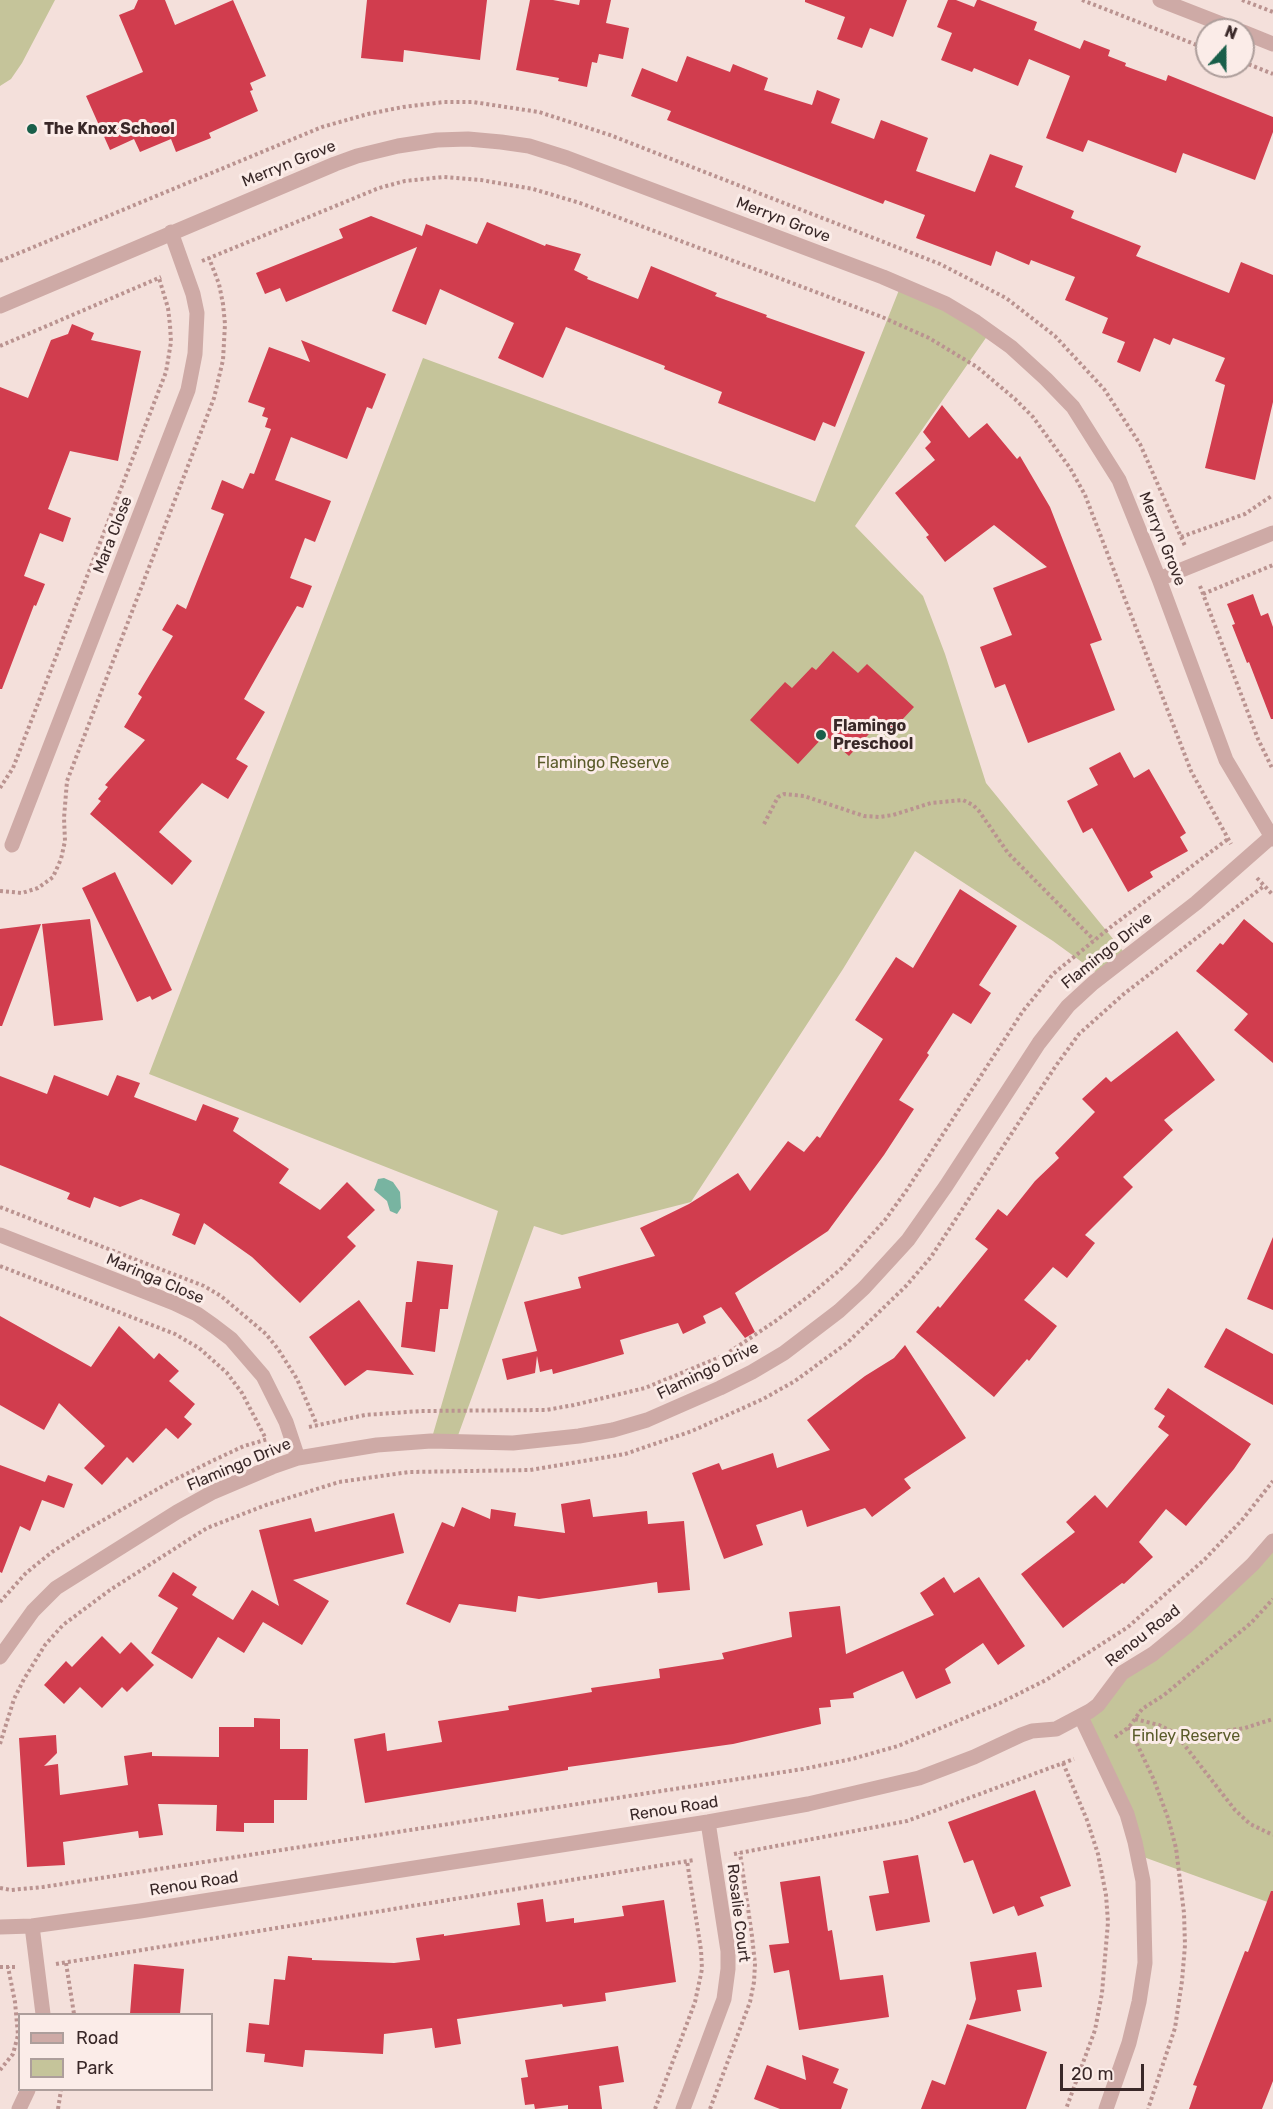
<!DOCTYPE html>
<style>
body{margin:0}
#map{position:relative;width:1273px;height:2109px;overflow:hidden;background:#f4e0db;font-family:Rubik,sans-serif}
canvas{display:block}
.legend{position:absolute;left:18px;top:2013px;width:195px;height:78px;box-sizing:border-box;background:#fbece8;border:2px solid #ad9e9b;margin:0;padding:8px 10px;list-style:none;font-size:18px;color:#392828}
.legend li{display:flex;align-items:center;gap:12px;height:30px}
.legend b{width:30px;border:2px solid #ad9e9b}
.north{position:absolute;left:1195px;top:18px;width:60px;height:60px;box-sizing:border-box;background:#fbece8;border:2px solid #ad9e9b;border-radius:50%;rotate:21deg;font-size:16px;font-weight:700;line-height:24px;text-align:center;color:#392828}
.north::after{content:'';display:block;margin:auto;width:21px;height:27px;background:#195f4a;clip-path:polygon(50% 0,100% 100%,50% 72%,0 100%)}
.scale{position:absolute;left:1060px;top:2064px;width:84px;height:27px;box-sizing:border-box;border:3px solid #392828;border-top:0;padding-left:8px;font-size:18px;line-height:21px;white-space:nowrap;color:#392828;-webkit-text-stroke:4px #fbece8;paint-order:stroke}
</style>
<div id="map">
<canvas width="1273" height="2109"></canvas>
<ul class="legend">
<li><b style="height:8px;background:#ceaaa6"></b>Road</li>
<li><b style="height:16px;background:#c5c49a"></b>Park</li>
</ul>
<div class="north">N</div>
<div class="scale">20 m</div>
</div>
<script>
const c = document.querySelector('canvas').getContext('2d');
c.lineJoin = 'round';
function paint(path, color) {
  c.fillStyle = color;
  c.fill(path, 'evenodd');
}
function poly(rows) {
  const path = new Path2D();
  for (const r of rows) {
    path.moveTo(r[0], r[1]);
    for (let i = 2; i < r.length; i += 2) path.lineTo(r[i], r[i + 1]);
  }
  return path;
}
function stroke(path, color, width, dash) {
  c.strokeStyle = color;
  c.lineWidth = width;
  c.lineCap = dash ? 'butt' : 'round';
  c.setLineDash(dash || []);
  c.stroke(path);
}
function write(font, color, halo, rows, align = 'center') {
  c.font = font + ' Rubik,sans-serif';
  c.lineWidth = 6;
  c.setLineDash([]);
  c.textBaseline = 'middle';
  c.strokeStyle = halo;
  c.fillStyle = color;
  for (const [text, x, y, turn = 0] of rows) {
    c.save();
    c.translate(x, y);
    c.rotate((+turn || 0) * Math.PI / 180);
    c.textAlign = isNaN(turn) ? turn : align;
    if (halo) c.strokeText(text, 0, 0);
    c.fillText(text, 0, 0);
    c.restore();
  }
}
const green = poly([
 [0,0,55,0,22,63,11,79,0,86],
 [901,285,990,332,855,526,923,596,945,654,986,783,1127,956,1101,976,1053,941,915,851,843,969,691,1202,562,1235,534,1226,456,1441,431,1441,498,1211,149,1074,423,358,815,502],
 [1273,1541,1273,1904,1138,1855,1081,1717,1131,1667]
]);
const water = poly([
 [384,1178,393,1182,400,1192,401,1208,397,1214,390,1211,387,1201,374,1190,378,1179]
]);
const building = poly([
 [138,0,165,0,175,25,233,0,266,76,250,83,253,90,250,91,258,111,209,133,211,138,176,152,171,139,140,152,134,139,110,150,86,96,143,72,119,15,134,9],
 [367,0,487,0,480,60,404,50,403,62,361,58],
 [530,0,553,0,579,5,580,0,611,0,606,23,629,28,623,59,599,54,597,63,592,62,587,87,558,81,559,78,516,70],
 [805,0,907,0,893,37,870,28,862,48,837,39,845,17,805,2],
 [948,0,956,0,974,7,977,0,980,0,1037,22,1034,30,1080,49,1084,40,1110,50,1108,56,1126,63,1125,66,1166,81,1168,75,1273,117,1273,132,1255,180,1183,153,1176,173,1088,140,1083,152,1046,138,1070,76,1029,59,1018,86,974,68,972,72,941,60,952,33,937,27],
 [687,56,730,72,733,64,768,78,764,90,812,105,817,90,840,99,831,123,874,139,881,120,928,138,916,171,975,192,990,154,1023,166,1015,187,1074,211,1071,218,1141,246,1136,256,1229,293,1241,262,1273,275,1273,402,1255,480,1205,468,1225,385,1215,381,1225,358,1173,338,1170,345,1154,338,1140,372,1117,362,1125,342,1102,333,1108,318,1065,300,1075,277,1031,260,1029,265,996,251,991,266,916,238,925,215,885,200,883,204,667,120,671,111,631,96,642,68,677,82],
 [371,216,422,236,426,224,477,244,487,222,545,246,546,244,581,254,574,270,588,277,587,279,638,299,651,266,717,293,715,296,767,315,766,317,865,352,835,427,823,422,815,441,718,403,722,392,664,369,665,366,566,327,543,378,498,358,514,323,440,289,426,325,392,311,417,247,286,302,280,288,265,294,256,273,343,238,339,229],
 [72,324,94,333,91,340,141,351,118,461,70,451,48,509,71,518,63,542,40,533,24,576,45,584,36,606,34,605,2,689,0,689,0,387,28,398,51,340,68,334],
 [301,340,386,374,372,409,367,407,347,459,291,437,275,480,331,501,315,542,305,538,290,578,312,586,303,608,297,606,244,699,265,712,236,759,248,766,228,799,202,783,159,832,192,861,172,885,90,814,101,801,98,799,108,787,105,785,145,740,124,727,142,697,138,694,173,636,162,630,177,604,186,609,224,514,211,509,222,480,243,489,250,473,254,474,271,429,265,427,268,418,262,416,265,408,248,402,269,347,310,362],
 [942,405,969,438,987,423,1017,459,1020,456,1050,507,1102,640,1090,644,1115,710,1028,743,1005,684,995,688,980,647,1012,635,993,588,1047,567,994,525,945,562,926,537,929,535,895,493,935,460,925,448,931,442,923,432],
 [1253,594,1261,616,1268,613,1273,627,1273,719,1271,719,1249,662,1247,663,1232,625,1235,624,1227,604],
 [833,651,858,673,867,664,914,707,889,734,878,724,849,756,825,735,798,764,750,720,785,682,792,688,812,667,816,670],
 [1120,752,1134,778,1149,769,1186,833,1180,837,1188,851,1150,872,1153,877,1128,892,1092,828,1083,833,1067,801,1098,785,1089,768],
 [115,872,172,990,152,1000,150,996,137,1002,82,888],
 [960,889,1017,926,979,985,991,993,971,1024,953,1013,927,1053,929,1055,899,1100,914,1109,884,1155,828,1231,735,1293,755,1332,745,1338,721,1307,703,1316,706,1323,683,1334,678,1323,620,1340,624,1354,586,1365,553,1374,552,1369,540,1372,537,1356,535,1373,507,1380,502,1359,537,1351,524,1302,581,1288,578,1277,655,1256,640,1228,689,1204,738,1173,750,1191,788,1141,804,1152,817,1136,820,1138,883,1039,855,1020,896,957,913,968],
 [90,919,103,1020,54,1026,42,924],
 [1244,919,1273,943,1273,1063,1234,1030,1248,1014,1196,971,1220,943,1223,945],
 [41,924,2,1026,0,1026,0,929],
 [1177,1031,1215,1080,1164,1120,1173,1130,1123,1177,1133,1187,1085,1235,1095,1243,1067,1278,1053,1267,1024,1300,1057,1326,1029,1361,1027,1359,994,1397,916,1332,938,1306,940,1308,988,1249,975,1239,998,1209,1007,1216,1035,1181,1059,1158,1055,1153,1095,1112,1082,1099,1106,1077,1111,1082],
 [54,1075,108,1096,117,1075,140,1083,134,1097,196,1121,203,1104,239,1118,233,1131,289,1169,279,1183,320,1210,347,1182,375,1210,347,1237,356,1246,300,1303,252,1257,204,1223,195,1245,172,1235,180,1214,141,1199,120,1207,94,1197,90,1208,67,1199,70,1193,0,1165,0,1076,47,1094],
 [1273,1237,1273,1310,1247,1299],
 [417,1261,453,1265,448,1309,440,1309,435,1352,401,1347,406,1302,412,1302],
 [359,1300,414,1375,367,1370,345,1386,309,1337],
 [0,1316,91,1367,119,1326,154,1359,159,1353,179,1371,169,1381,195,1404,184,1417,192,1424,178,1439,166,1428,133,1463,127,1457,102,1485,84,1468,105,1446,59,1403,44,1430,0,1405],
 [1226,1328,1273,1354,1273,1405,1204,1367],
 [905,1345,966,1438,904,1479,911,1488,872,1517,865,1508,807,1527,802,1510,756,1525,763,1545,724,1559,692,1473,719,1463,722,1470,773,1453,777,1468,830,1450,807,1420,865,1376,894,1358],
 [1168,1388,1251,1444,1234,1469,1186,1526,1166,1509,1139,1542,1153,1557,1124,1584,1122,1583,1063,1628,1021,1574,1075,1532,1066,1522,1095,1495,1107,1508,1169,1435,1158,1427,1165,1416,1154,1409],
 [0,1465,45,1482,48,1475,73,1484,64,1508,42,1500,30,1531,20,1526,2,1573,0,1572],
 [590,1499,593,1517,647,1511,648,1524,684,1521,690,1590,658,1593,657,1582,539,1599,518,1596,516,1612,459,1604,450,1623,406,1604,442,1522,454,1527,462,1507,490,1519,491,1509,516,1513,514,1526,565,1533,561,1504],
 [394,1513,404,1553,293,1580,329,1601,302,1645,263,1622,244,1653,218,1637,192,1679,151,1653,178,1608,158,1596,173,1572,197,1587,192,1595,233,1620,252,1590,279,1606,259,1530,311,1518,315,1532],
 [944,1577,954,1593,979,1577,1025,1646,998,1665,983,1643,945,1669,951,1683,916,1699,903,1671,853,1693,854,1698,830,1700,831,1707,819,1708,821,1724,733,1744,568,1767,568,1770,365,1803,354,1739,385,1733,387,1751,442,1742,438,1721,509,1710,508,1706,592,1692,591,1688,660,1678,659,1669,724,1659,722,1653,792,1637,789,1612,840,1606,846,1654,934,1615,920,1593],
 [102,1636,120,1654,131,1642,154,1665,127,1692,122,1687,102,1708,80,1687,64,1704,44,1685,66,1661,72,1667],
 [254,1718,280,1719,280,1749,308,1749,307,1800,274,1800,274,1823,244,1823,244,1832,216,1831,217,1805,158,1804,163,1835,139,1838,138,1831,63,1842,65,1865,27,1867,19,1738,56,1735,57,1753,44,1766,58,1764,60,1795,128,1785,124,1756,152,1752,152,1756,219,1757,219,1727,254,1727],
 [1035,1790,1071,1886,1040,1897,1044,1906,1018,1916,1014,1906,993,1914,973,1860,964,1863,948,1822],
 [918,1855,930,1922,876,1931,869,1896,889,1893,883,1861],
 [820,1876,828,1931,832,1930,840,1980,883,1975,889,2017,799,2030,789,1970,774,1973,769,1945,789,1943,780,1882],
 [1271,1891,1273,1891,1273,2081,1262,2109,1189,2109,1197,2086,1193,2085,1245,1951,1248,1952],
 [543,1899,546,1922,574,1918,574,1923,624,1916,622,1906,664,1900,676,1982,605,1993,606,2001,563,2007,562,2004,457,2019,461,2044,435,2048,432,2028,384,2034,383,2054,305,2050,303,2067,264,2062,265,2054,246,2052,249,2023,269,2025,274,1979,285,1980,288,1956,312,1958,312,1960,394,1963,420,1960,416,1938,444,1934,444,1936,520,1925,517,1903],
 [1036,1952,1042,1987,1017,1990,1021,2011,969,2020,976,1999,970,1962],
 [134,1964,184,1969,180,2014,130,2014],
 [967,2024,1047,2052,1026,2109,921,2109,932,2080,945,2085],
 [618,2046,624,2082,599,2086,602,2109,568,2109,568,2105,535,2109,534,2104,525,2105,521,2078,528,2077,525,2060],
 [802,2055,839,2069,833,2083,848,2089,841,2109,780,2109,754,2099,767,2065,806,2080]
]);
const path = poly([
 [1082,0,1207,49],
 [1242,0,1273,12],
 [1243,62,1273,74],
 [0,261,322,127,368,114,403,107,444,102,473,102,539,112,610,135,940,264,1006,298,1055,336,1104,389,1140,444,1185,546],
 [202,261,379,188,405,181,443,177,481,180,533,189,580,203,882,317,929,338,977,367,1015,399,1033,417,1070,468,1085,495,1191,771,1231,844],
 [0,346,161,277],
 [1181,537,1245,514,1273,495],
 [1200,586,1258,739,1273,770],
 [1203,594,1273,565],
 [0,788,13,768,166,372,171,342,170,325,168,308,159,278],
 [764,824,778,797,784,794,804,796,864,816,879,817,893,815,931,803,963,800,973,805,979,811,1008,853,1094,940],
 [1257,878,1273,895],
 [0,891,22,893,38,888,53,877,61,859,65,841,64,818,67,781,214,398,223,360,225,324,223,304,219,284,209,258],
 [0,1207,204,1286,221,1296,266,1334,278,1349,297,1379,317,1425],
 [0,1266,175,1334,199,1348,227,1373,242,1393,266,1439],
 [309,1427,365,1415,421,1411,546,1410,574,1405,645,1388,725,1355,777,1320,809,1296,842,1268,885,1220,906,1191,1023,1011,1053,974,1112,926,1228,839],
 [0,1602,26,1573,52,1552,86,1530,168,1483,212,1461,244,1446,268,1439],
 [1135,1719,1159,1725,1175,1733,1235,1810,1250,1824,1273,1835],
 [1129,1727,1154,1780,1168,1818,1176,1848,1184,1913,1185,1945,1182,1981,1175,2028,1148,2109],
 [1115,1737,1129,1727,1142,1709,1164,1695,1251,1623,1273,1599],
 [1180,1738,1245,1728,1273,1719],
 [0,1744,14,1699,24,1679,45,1645,63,1625,110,1590,207,1528,266,1505,339,1482,409,1472,530,1470,625,1454,692,1431,763,1399,795,1381,847,1343,906,1286,931,1257,1055,1067,1079,1034,1125,993,1264,886],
 [1063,1763,1087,1820,1098,1854,1106,1895,1108,1922,1102,1993,1095,2030,1066,2109],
 [734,1854,907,1821,1074,1759],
 [0,1888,11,1890,43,1887,803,1769,852,1759,898,1746,1000,1703,1046,1680,1128,1627,1205,1559,1242,1520,1273,1481],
 [66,1963,74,2014],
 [56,1964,694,1860],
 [0,1967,17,1967],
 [0,2070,13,2054,18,2035,15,2002,8,1967],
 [58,2109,61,2090],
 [655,2109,695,2002,702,1969,701,1950,687,1861],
 [710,2109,750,2002,754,1982,755,1964,752,1936,740,1853]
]);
const minor = poly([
 [1160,0,1237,30],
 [1243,32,1273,44],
 [0,306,335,164,357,156,398,146,437,140,468,139,501,142,529,146,567,158,883,277,946,304,976,322,1011,347,1046,379,1073,407,1119,480,1159,579,1226,760,1273,839],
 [1159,579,1273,533],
 [12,845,188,390,195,354,197,313,193,294,171,232],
 [0,1235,174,1303,197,1314,214,1326,231,1339,263,1376,286,1422,298,1458],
 [0,1657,33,1611,56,1588,177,1512,213,1492,272,1467,298,1458,377,1445,431,1441,513,1443,579,1436,613,1430,647,1420,720,1388,752,1372,784,1353,839,1311,864,1288,908,1240,946,1186,1039,1043,1068,1006,1093,983,1196,903,1271,837],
 [1081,1717,1127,1814,1135,1842,1143,1881,1145,1963,1139,2002,1129,2043,1106,2109],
 [32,1926,43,2014],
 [0,1927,32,1926,140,1911,708,1822,808,1804,919,1778,974,1757,1021,1735,1032,1731,1056,1729,1090,1711,1098,1705,1122,1673,1153,1654,1186,1627,1253,1564,1273,1541],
 [19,2109,28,2090],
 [683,2109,724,1999,728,1969,728,1951,708,1822]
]);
const markers = [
 [32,129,6,"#195f4a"],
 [821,735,6,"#195f4a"]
];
const poiNames = [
 ["The Knox School",44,129],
 ["Flamingo",833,726],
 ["Preschool",833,744]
];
const streetNames = [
 ["Merryn Grove",289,164,-22],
 ["Merryn Grove",783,220,21],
 ["Mara Close",113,535,-69],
 ["Merryn Grove",1162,539,68],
 ["Flamingo Drive",1107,951,-39],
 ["Maringa Close",155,1279,23],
 ["Flamingo Drive",708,1371,-26],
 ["Flamingo Drive",239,1465,-23],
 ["Renou Road",1143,1636,-38],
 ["Renou Road",674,1809,-9],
 ["Renou Road",194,1884,-9],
 ["Rosalie Court",738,1913,83]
];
const parkNames = [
 ["Flamingo Reserve",603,763],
 ["Finley Reserve",1186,1736]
];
paint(green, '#c5c49a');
paint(water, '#78b4a1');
paint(building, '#d13d4e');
stroke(path, '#ba9390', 4, [3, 3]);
stroke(minor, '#ceaaa6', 15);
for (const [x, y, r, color] of markers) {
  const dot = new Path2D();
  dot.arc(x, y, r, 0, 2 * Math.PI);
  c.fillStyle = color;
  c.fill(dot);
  stroke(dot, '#fbece8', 2);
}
write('bold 16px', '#392828', '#fbece8', poiNames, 'left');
write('16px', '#392828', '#fbece8', streetNames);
write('16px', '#595a29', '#fbece8', parkNames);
</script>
